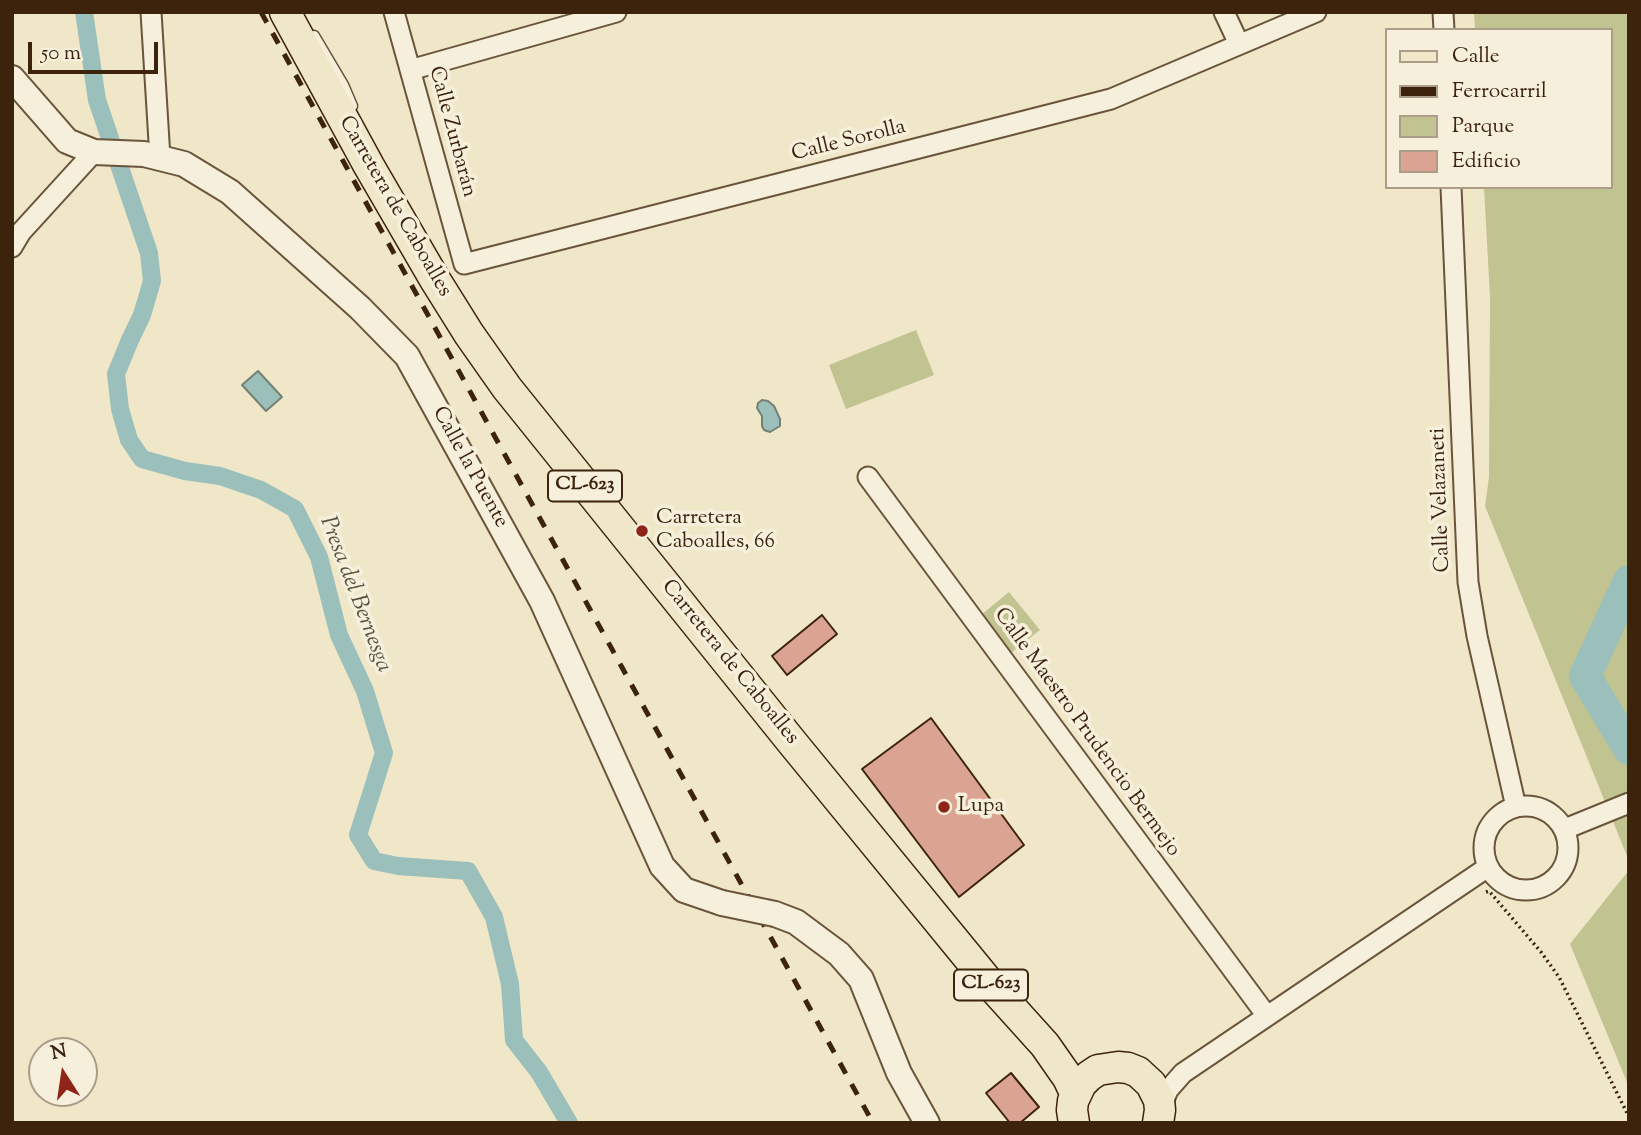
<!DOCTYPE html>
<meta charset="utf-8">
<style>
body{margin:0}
#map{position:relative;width:1641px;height:1135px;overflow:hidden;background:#f0e7c9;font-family:"Sorts Mill Goudy",serif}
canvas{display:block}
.frame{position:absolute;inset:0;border:14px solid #3d230b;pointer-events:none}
.legend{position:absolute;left:1385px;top:28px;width:228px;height:161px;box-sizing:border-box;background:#f5efdc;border:2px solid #ab9d88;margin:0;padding:9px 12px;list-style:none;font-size:21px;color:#3d230b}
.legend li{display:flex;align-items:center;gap:14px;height:35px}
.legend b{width:35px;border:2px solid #ab9d88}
.north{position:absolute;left:28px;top:1037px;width:70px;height:70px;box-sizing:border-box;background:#f5efdc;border:2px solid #ab9d88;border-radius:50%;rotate:348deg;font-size:19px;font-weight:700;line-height:28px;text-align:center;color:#3d230b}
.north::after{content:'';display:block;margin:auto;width:24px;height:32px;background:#8f2418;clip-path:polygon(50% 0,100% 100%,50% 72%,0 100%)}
.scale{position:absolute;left:28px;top:42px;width:130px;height:32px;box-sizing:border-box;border:4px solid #3d230b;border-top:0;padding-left:9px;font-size:21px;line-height:24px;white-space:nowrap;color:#3d230b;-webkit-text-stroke:5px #f5efdc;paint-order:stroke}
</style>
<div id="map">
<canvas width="1641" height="1135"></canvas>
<div class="frame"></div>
<ul class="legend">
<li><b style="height:9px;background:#f0e7c9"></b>Calle</li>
<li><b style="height:9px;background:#3d230b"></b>Ferrocarril</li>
<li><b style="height:19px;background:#c1c391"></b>Parque</li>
<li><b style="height:19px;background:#dba391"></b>Edificio</li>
</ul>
<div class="north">N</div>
<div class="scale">50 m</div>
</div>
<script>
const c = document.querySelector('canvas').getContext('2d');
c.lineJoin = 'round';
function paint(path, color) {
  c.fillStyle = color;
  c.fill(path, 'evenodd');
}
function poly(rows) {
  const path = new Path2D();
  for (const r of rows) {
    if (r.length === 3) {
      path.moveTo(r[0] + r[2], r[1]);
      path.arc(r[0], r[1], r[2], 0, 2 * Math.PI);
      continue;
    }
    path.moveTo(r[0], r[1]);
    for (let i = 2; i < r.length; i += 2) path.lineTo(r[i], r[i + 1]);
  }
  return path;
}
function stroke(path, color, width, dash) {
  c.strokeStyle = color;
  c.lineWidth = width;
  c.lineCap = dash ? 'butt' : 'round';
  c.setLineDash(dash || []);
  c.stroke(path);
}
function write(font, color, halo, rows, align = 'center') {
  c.font = font + ' "Sorts Mill Goudy",serif';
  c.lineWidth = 7;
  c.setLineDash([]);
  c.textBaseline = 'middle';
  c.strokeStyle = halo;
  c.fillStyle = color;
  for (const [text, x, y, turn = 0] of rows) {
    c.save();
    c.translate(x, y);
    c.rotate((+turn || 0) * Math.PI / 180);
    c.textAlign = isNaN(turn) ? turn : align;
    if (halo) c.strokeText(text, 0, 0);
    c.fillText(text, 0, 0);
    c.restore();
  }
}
const green = poly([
 [1474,12,1629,12,1629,861,1485,506,1489,477,1490,297,1484,187,1611,187,1611,30,1475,30],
 [916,330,934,375,846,409,829,365],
 [1009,592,1040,630,1011,653,981,615],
 [1629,870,1629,1087,1570,944]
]);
const water = poly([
 [258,371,282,397,266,411,242,385,258,371],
 [762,400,768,401,774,406,780,419,780,426,770,432,764,430,762,426,762,416,757,408,758,403,762,400]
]);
const canal = poly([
 [84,12,97,100,149,253,152,281,142,315,130,340,116,374,120,409,129,440,142,459,185,471,220,476,261,490,295,509,319,557,339,635,365,691,384,753,358,835,374,861,398,866,468,871,494,917,510,984,514,1040,539,1072,569,1123]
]);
const river = poly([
 [1629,581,1585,676,1629,749]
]);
const building = poly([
 [822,615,837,634,787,675,772,656,822,615],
 [931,718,1024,845,959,897,862,769,931,718],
 [1011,1073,1039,1107,1020,1123,1010,1123,986,1093,1011,1073]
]);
const path = poly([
 [1486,892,1489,891,1541,952,1559,977,1629,1117]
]);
const service = poly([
 [314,36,343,85,352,106]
]);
const minor = poly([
 [151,12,160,158],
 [394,12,464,264,1111,99,1316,12],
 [1224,12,1239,44],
 [1443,12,1444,30],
 [410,70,616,12],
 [1451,187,1468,582,1477,636,1516,807],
 [12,247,21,232,94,152],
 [868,477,1267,1016],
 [1526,848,42],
 [1565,829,1629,803],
 [1160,1110,1168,1090,1183,1073,1488,867]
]);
const tertiary = poly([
 [12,78,67,141,94,152,144,154,184,164,230,192,360,308,407,356,542,601,662,866,684,890,722,903],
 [775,914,796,922,839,954,861,979,899,1073,927,1123]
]);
const primary = poly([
 [285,12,369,166,434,278,469,334,507,388,791,741,990,984,1045,1045,1068,1078,1075,1093],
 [1074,1123,1072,1110,1073,1101,1081,1084,1089,1076,1098,1070,1118,1067,1128,1068,1138,1072,1151,1084,1159,1100,1160,1110,1158,1123]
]);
const rail = poly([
 [261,12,873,1123]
]);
const tertiaryBridge = poly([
 [722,903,775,914]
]);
const markers = [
 [642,531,7,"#8f2418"],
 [944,807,7,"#8f2418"]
];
const shields = [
 [585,486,74],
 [991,985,74]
];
const shieldNames = [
 ["CL-623",585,486],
 ["CL-623",991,985]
];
const streetNames = [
 ["Calle Zurbarán",451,132,75],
 ["Calle Sorolla",849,142,-14],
 ["Carretera de Caboalles",394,207,60],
 ["Calle la Puente",469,468,61],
 ["Calle Velazaneti",1442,500,-92],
 ["Carretera de Caboalles",729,663,51],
 ["Calle Maestro Prudencio Bermejo",1086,733,54]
];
const poiNames = [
 ["Carretera",656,519],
 ["Caboalles, 66",656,543],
 ["Lupa",958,807]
];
const waterNames = [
 ["Presa del Bernesga",354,595,69]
];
paint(green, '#c1c391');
paint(water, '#9bbfba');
stroke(water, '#758174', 2);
stroke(canal, '#9bbfba', 18);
stroke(river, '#9bbfba', 32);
paint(building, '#dba391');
stroke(building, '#3d230b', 2);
stroke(service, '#6a543a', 13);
stroke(minor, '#6a543a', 23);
stroke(tertiary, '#6a543a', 28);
stroke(primary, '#3d230b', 33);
stroke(path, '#3d230b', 3.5, [2, 3.5]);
stroke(service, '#f5efdc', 10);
stroke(minor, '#f5efdc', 19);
stroke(tertiary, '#f5efdc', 24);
stroke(primary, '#f0e7c9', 30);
stroke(rail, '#3d230b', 5, [12, 12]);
stroke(tertiaryBridge, '#6a543a', 28, []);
stroke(tertiaryBridge, '#f5efdc', 24);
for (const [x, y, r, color] of markers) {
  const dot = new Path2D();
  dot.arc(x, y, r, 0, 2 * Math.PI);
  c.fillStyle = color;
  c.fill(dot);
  stroke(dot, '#f5efdc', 2.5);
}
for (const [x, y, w] of shields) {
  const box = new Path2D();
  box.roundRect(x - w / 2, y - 15.5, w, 31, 5);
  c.fillStyle = '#f5efdc';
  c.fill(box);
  stroke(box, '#3d230b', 2);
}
write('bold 19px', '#3d230b', null, shieldNames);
write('21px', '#3d230b', '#f5efdc', streetNames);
write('21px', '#3d230b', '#f5efdc', poiNames, 'left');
write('italic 23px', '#595240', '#f5efdc', waterNames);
</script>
